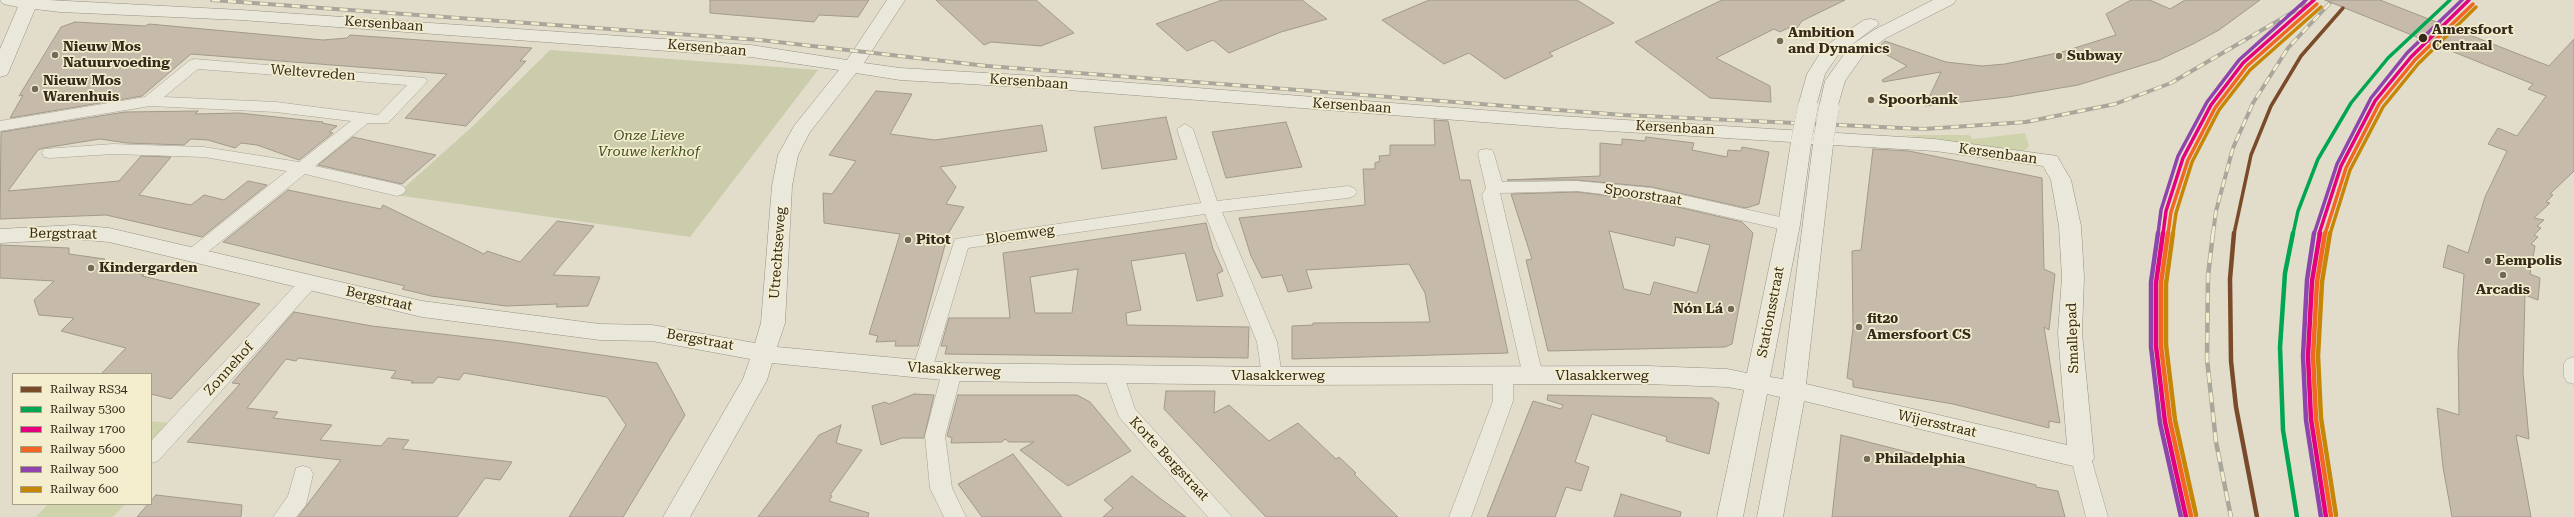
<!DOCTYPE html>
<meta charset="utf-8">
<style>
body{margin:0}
#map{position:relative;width:2574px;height:517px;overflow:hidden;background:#e2ddca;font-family:"Roboto Serif",serif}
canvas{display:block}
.legend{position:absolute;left:12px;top:373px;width:140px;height:132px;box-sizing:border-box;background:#f4edce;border:1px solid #a89f87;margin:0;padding:5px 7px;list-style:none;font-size:12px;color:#352a1c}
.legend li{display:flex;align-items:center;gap:8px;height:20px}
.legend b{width:20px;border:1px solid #a89f87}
</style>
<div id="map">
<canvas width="2574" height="517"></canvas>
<ul class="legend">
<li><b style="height:5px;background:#7a4b2a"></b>Railway RS34</li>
<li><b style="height:5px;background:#00a651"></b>Railway 5300</li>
<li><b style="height:5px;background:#e5007d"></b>Railway 1700</li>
<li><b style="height:5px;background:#f26522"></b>Railway 5600</li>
<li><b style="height:5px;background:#8e44ad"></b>Railway 500</li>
<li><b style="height:5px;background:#c68707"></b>Railway 600</li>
</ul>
</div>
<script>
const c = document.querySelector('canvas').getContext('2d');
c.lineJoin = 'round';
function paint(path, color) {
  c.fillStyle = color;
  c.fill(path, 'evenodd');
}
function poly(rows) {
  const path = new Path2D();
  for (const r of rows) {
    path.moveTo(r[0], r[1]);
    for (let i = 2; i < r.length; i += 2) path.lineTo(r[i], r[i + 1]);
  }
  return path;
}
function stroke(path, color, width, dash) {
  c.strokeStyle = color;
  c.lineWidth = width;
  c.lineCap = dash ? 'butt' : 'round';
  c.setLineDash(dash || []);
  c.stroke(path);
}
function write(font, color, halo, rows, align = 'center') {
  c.font = font + ' "Roboto Serif",serif';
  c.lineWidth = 3.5;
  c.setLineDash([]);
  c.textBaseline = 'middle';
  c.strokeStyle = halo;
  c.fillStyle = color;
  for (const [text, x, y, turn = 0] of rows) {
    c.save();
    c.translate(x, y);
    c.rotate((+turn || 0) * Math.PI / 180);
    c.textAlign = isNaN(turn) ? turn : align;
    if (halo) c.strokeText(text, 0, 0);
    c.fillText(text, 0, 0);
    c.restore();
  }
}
const green = poly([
 [2025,133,2029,146,2024,151,1902,135,1969,135,1973,139],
 [151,421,170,423,151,444],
 [48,504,125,504,113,517,36,517]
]);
const cemetery = poly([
 [550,50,818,70,690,237,396,195,474,125]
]);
const building = poly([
 [710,0,869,0,858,17,819,15,814,22,710,13,710,0],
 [936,0,1036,0,1074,33,1041,46,991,42,984,45,936,0],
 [1222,0,1302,0,1327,19,1281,32,1229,53,1213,40,1187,51,1156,24,1222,0],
 [1429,0,1577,0,1614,23,1549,53,1553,56,1505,79,1469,53,1444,64,1382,20,1429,0],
 [1722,0,1845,0,1802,21,1797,28,1788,28,1780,32,1774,29,1716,58,1770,86,1771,102,1710,98,1635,42,1722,0],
 [2131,0,2150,0,2170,9,2185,0,2260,0,2219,30,2193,44,2159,60,2078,85,2008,97,1925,106,1941,72,1883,82,1882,80,1907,66,1876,49,1885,41,1946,62,1982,66,2005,64,2062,52,2116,35,2106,14,2131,0],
 [2325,0,2380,0,2549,66,2574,39,2574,171,2550,194,2553,195,2546,202,2550,203,2534,218,2544,220,2537,226,2541,228,2534,235,2538,237,2531,244,2535,246,2530,274,2540,278,2538,300,2525,295,2523,373,2529,439,2516,435,2531,517,2452,517,2443,467,2437,408,2459,415,2458,350,2464,274,2443,267,2448,245,2468,253,2485,197,2507,151,2488,144,2498,128,2517,136,2546,96,2528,89,2533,84,2325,0],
 [75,22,145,26,149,24,323,40,347,38,350,35,532,48,520,61,526,61,466,126,405,118,447,74,191,54,142,96,10,118,23,95,19,96,61,27,75,22],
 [876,91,912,94,890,134,935,140,1042,125,1047,151,940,167,956,187,946,204,964,207,948,234,918,346,895,346,896,341,876,342,878,336,869,334,900,234,824,223,823,193,832,194,856,161,829,155,876,91],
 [198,111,195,114,239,113,323,122,322,123,337,126,329,132,333,133,299,160,257,145,241,143,235,148,208,140,191,139,184,145,127,143,100,139,44,148,38,150,8,191,119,181,141,156,171,157,139,195,191,205,204,195,224,200,248,181,267,185,202,237,106,215,0,219,1,132,125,112,198,111],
 [1166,117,1177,159,1102,169,1094,127,1166,117],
 [1434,120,1448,121,1460,180,1470,180,1508,353,1292,359,1292,326,1313,325,1313,323,1430,322,1425,293,1409,264,1306,270,1312,288,1288,292,1282,275,1262,278,1251,256,1239,218,1365,205,1363,169,1375,169,1375,163,1380,161,1379,156,1390,155,1390,145,1435,145,1434,120],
 [1286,122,1302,167,1226,178,1212,132,1286,122],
 [353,137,371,141,436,155,402,184,318,165,353,137],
 [1646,137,1694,143,1692,150,1727,157,1728,150,1741,151,1742,147,1769,152,1759,204,1746,208,1652,187,1577,180,1507,180,1600,176,1600,143,1622,145,1622,139,1645,141,1646,137],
 [1873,149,1909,151,2042,178,2044,269,2055,274,2049,330,2044,327,2060,423,2049,421,2049,428,1953,404,1853,387,1853,380,1847,378,1853,328,1852,251,1861,250,1873,149],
 [288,190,381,209,383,205,484,254,487,251,520,262,557,221,594,226,553,275,600,277,588,306,556,307,558,304,506,306,431,296,402,289,405,286,223,242,288,190],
 [1577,192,1652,201,1742,222,1753,233,1732,344,1725,347,1548,351,1526,260,1532,259,1511,194,1577,192],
 [1609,231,1674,246,1676,237,1710,245,1697,293,1654,282,1650,295,1624,289,1609,231],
 [1206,223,1213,249,1223,271,1217,274,1223,296,1197,301,1185,253,1131,261,1141,310,1126,313,1127,325,1249,327,1248,358,945,354,947,346,941,346,949,318,1010,318,1003,253,1206,223],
 [1078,269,1072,313,1035,313,1030,277,1078,269],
 [0,245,69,248,69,254,105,259,102,262,116,263,112,267,144,275,142,276,260,304,171,399,151,394,151,374,101,374,126,348,61,331,74,318,39,315,34,300,54,281,0,278,0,245],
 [294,312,372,326,511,342,657,363,685,415,623,517,569,517,626,425,607,397,464,373,459,380,438,377,433,383,411,383,413,381,391,378,396,371,298,358,296,361,286,359,247,408,278,412,273,418,332,425,320,440,381,446,388,438,409,440,402,449,512,462,500,480,485,478,457,517,298,517,341,460,187,442,240,384,232,383,294,312],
 [1166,391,1215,391,1214,413,1229,405,1269,441,1298,423,1336,459,1339,457,1356,473,1354,474,1398,517,1266,517,1164,409,1166,391],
 [914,394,934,395,924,438,902,438,881,445,872,406,885,402,889,404,914,394],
 [958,395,1077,395,1090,402,1131,451,1068,486,1020,450,1034,442,1009,442,1005,439,1002,442,951,443,952,438,947,436,958,395],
 [1548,395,1712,398,1719,403,1709,454,1666,441,1667,437,1592,414,1575,462,1589,467,1581,491,1566,487,1555,517,1487,517,1533,401,1561,409,1563,405,1547,400,1548,395],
 [841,425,836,443,862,450,830,495,832,496,829,501,869,513,868,517,758,517,819,435,841,425],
 [1841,435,2036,485,2036,487,2058,491,2065,517,1832,517,1841,435],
 [1013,454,1062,517,982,517,958,484,1013,454],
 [1132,476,1161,499,1186,517,1103,517,1113,508,1104,500,1132,476],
 [1621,494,1681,512,1680,517,1614,517,1621,494],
 [156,495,242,505,241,517,137,517,156,495]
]);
const street = poly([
 [194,59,425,78,427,81,425,84,388,123,368,123,315,166,397,184,403,186,406,190,403,194,397,196,305,174,199,259,193,261,187,259,184,255,187,251,287,171,204,157,113,154,50,158,44,157,42,153,44,149,113,144,204,147,299,162,351,121,276,112,150,106,0,131,0,121,145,97,189,61,194,59],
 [198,69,407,85,378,115,276,102,164,97,198,69],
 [1185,124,1193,129,1217,201,1348,186,1354,188,1357,192,1354,196,1348,198,1222,212,1277,342,1282,376,1279,381,1272,383,1265,381,1262,376,1257,342,1205,214,968,248,932,370,929,375,922,377,915,375,912,370,955,239,1201,203,1177,129,1185,124],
 [1486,149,1492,150,1494,154,1502,182,1577,181,1652,188,1789,219,1795,221,1798,225,1795,229,1789,231,1652,200,1577,191,1500,193,1543,376,1540,381,1533,383,1526,381,1523,376,1482,195,1486,188,1478,154,1480,150,1486,149],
 [308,277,314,278,317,283,314,288,158,461,151,463,151,441,302,278,308,277],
 [2574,357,2574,384,2567,382,2564,377,2564,364,2567,359,2574,357],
 [952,365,959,367,962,372,945,436,952,488,966,517,944,517,930,488,925,436,942,372,945,367,952,365],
 [1114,369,1121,371,1124,376,1135,409,1232,517,1208,517,1119,417,1104,376,1107,371,1114,369],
 [1503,370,1510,372,1513,377,1513,401,1471,517,1449,517,1493,401,1493,377,1496,372,1503,370],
 [2081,450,2088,452,2091,458,2108,517,2086,517,2071,458,2074,452,2081,450],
 [303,466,310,468,313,474,306,505,296,517,273,517,288,496,296,468,303,466]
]);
const secondary = poly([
 [0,0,48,0,241,10,751,45,847,60,887,0,905,0,864,63,900,68,1055,77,1560,116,1935,139,2050,155,2057,156,2071,180,2081,226,2084,277,2082,333,2094,458,2090,465,2081,468,1804,401,1783,517,1757,517,1780,397,1767,394,1743,517,1717,517,1744,390,1727,387,1647,384,1272,385,952,381,772,363,767,380,690,517,663,517,743,379,750,359,652,341,600,340,422,317,109,242,74,239,0,243,0,229,74,225,109,228,422,301,600,324,652,325,755,343,761,323,772,186,778,155,794,126,839,70,751,57,241,20,60,12,35,9,9,71,7,75,0,77,0,49,18,7,3,4,0,0],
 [856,73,900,80,1055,89,1560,128,1791,142,1778,225,1747,373,1727,369,1647,366,1272,367,952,363,777,347,785,323,792,186,798,155,810,132,856,73],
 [1811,144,1813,144,1783,379,1770,377,1800,225,1811,144],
 [1833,145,1935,151,2043,166,2051,180,2059,226,2062,277,2058,333,2067,445,1806,384,1833,145],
 [1933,0,1956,0,1953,4,1886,38,1864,54,1845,81,1836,112,1822,112,1819,108,1825,81,1850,46,1874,30,1933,0],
 [1870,19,1876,20,1879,24,1838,55,1825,74,1815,110,1801,110,1798,106,1807,74,1824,47,1864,20,1870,19]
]);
const railFar1 = poly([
 [212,0,760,40,987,66,1623,115,1924,129,2026,122,2115,104,2171,83,2305,5],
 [2213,234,2216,211,2233,148,2253,103,2288,48,2330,3]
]);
const rail = poly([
 [2213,233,2208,276,2207,359,2216,442,2231,517]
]);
const secondaryBridge = poly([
 [1801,141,1808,106],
 [1823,142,1829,108]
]);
const rail1Far1 = poly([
 [2234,234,2251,155,2271,106,2301,56,2343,8]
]);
const rail1 = poly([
 [2234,233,2230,279,2231,361,2236,407,2257,517]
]);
const rail2Far1 = poly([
 [2293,234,2298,211,2318,159,2351,103,2388,58,2450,0]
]);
const rail2 = poly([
 [2293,233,2285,273,2280,347,2283,430,2297,517]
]);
const rail3Far1 = poly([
 [2163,234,2166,211,2183,158,2211,105,2243,63,2314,0],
 [2319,234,2341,166,2375,101,2411,57,2469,0]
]);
const rail3 = poly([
 [2163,233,2156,283,2156,346,2165,422,2186,517],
 [2320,233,2312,281,2308,356,2311,419,2326,517]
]);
const rail4Far1 = poly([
 [2168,234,2171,212,2188,160,2215,108,2247,66,2317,4],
 [2325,234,2346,168,2379,104,2415,60,2473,4]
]);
const rail4 = poly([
 [2168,233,2161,283,2161,346,2170,421,2191,516],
 [2325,233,2317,282,2313,356,2316,419,2331,516]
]);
const rail5Far1 = poly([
 [2158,234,2161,210,2178,156,2207,102,2239,60,2306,0],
 [2314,234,2337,164,2371,98,2407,53,2462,0]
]);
const rail5 = poly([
 [2158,233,2151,282,2151,347,2160,423,2181,517],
 [2314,233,2307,280,2303,356,2306,420,2321,517]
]);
const rail6Far1 = poly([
 [2173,234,2176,213,2192,162,2219,110,2250,70,2321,7],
 [2330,234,2350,170,2383,107,2418,64,2476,7]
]);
const rail6 = poly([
 [2173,233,2166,284,2166,345,2175,420,2196,515],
 [2330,233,2322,282,2318,356,2321,418,2336,515]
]);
const markers = [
 [2423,38,5,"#352a1c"],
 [1780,41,4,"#726959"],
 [55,55,4,"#726959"],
 [2059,56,4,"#726959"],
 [35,89,4,"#726959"],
 [1871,100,4,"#726959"],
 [908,240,4,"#726959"],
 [2488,261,4,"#726959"],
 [91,268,4,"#726959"],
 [2503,275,4,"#726959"],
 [1731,309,4,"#726959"],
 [1859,327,4,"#726959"],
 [1867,459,4,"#726959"]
];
const streetNames = [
 ["Kersenbaan",384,24,4],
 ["Kersenbaan",707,48,5],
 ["Weltevreden",313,73,4],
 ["Kersenbaan",1029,82,4],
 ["Kersenbaan",1352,106,4],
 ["Kersenbaan",1675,128,3],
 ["Kersenbaan",1998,154,8],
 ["Spoorstraat",1643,195,9],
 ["Bergstraat",63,234,1],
 ["Bloemweg",1020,235,-8],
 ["Utrechtseweg",778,253,-86],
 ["Bergstraat",379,299,13],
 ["Stationsstraat",1771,312,-79],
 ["Smallepad",2073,338,-92],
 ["Bergstraat",700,340,10],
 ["Zonnehof",229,369,-48],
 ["Vlasakkerweg",954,370,3],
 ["Vlasakkerweg",1278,376],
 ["Vlasakkerweg",1602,376],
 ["Wijersstraat",1937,424,13],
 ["Korte Bergstraat",1169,459,47]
];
const stopNames = [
 ["Amersfoort",2432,30],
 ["Centraal",2432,46]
];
const poiNames = [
 ["Ambition",1788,33],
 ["and Dynamics",1788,49],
 ["Nieuw Mos",63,47],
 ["Natuurvoeding",63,63],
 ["Subway",2067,56],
 ["Nieuw Mos",43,81],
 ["Warenhuis",43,97],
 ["Spoorbank",1879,100],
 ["Pitot",916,240],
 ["Eempolis",2496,261],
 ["Kindergarden",99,268],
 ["Arcadis",2503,290,"center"],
 ["Nón Lá",1723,309,"right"],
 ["fit20",1867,319],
 ["Amersfoort CS",1867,335],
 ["Philadelphia",1875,459]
];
const parkNames = [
 ["Onze Lieve",649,136],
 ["Vrouwe kerkhof",649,152]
];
paint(green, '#cfd3ac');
paint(cemetery, '#caccac');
paint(building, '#c6bbab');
stroke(building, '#a2998a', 1);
stroke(street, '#a7a194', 1);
stroke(secondary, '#979183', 1);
paint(street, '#eae7db');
paint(secondary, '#eae7db');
stroke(railFar1, '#a9a69c', 4);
stroke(rail, '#a9a69c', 4.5);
stroke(railFar1, '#f4edce', 2.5, [8]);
stroke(rail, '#f4edce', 3, [10]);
stroke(secondaryBridge, '#979183', 20, []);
stroke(secondaryBridge, '#eae7db', 20);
stroke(rail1Far1, '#7a4b2a', 3.5);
stroke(rail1, '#7a4b2a', 4.5);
stroke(rail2Far1, '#00a651', 3.5);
stroke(rail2, '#00a651', 4.5);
stroke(rail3Far1, '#e5007d', 3.5);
stroke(rail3, '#e5007d', 4.5);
stroke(rail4Far1, '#f26522', 3.5);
stroke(rail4, '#f26522', 4.5);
stroke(rail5Far1, '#8e44ad', 3.5);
stroke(rail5, '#8e44ad', 4.5);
stroke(rail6Far1, '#c68707', 3.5);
stroke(rail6, '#c68707', 4.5);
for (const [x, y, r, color] of markers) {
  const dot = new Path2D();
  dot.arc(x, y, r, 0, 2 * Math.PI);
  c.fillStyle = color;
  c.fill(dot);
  stroke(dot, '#f4edce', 1.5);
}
write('14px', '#352a1c', '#f4edce', streetNames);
write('bold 14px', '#352a1c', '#f4edce', stopNames, 'left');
write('bold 14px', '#352a1c', '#f4edce', poiNames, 'left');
write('italic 14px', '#415123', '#f4edce', parkNames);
</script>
